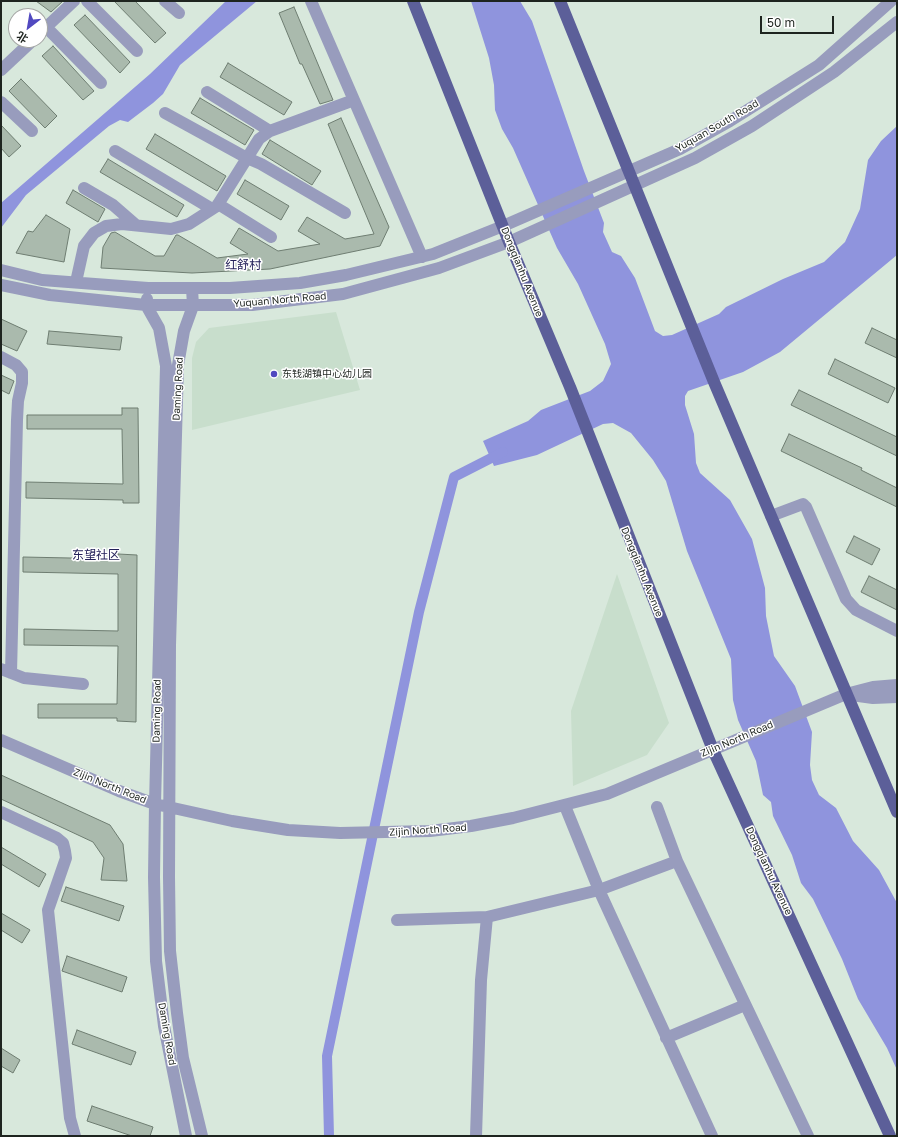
<!DOCTYPE html>
<meta charset="utf-8">
<style>
body{margin:0}
#map{position:relative;width:898px;height:1137px;overflow:hidden;background:#d8e8dc;font-family:"Golos Text","Noto Sans SC",sans-serif}
canvas{display:block}
.frame{position:absolute;inset:0;border:2px solid #1e241f;pointer-events:none}
.north{position:absolute;left:8px;top:8px;width:40px;height:40px;box-sizing:border-box;background:#fff;border:1px solid #a5a7a5;border-radius:50%;rotate:211deg;font-size:11px;font-weight:700;line-height:16px;text-align:center;color:#1e241f}
.north::after{content:'';display:block;margin:auto;width:14px;height:18px;background:#5149c0;clip-path:polygon(50% 0,100% 100%,50% 72%,0 100%)}
.scale{position:absolute;left:760px;top:16px;width:74px;height:18px;box-sizing:border-box;border:2px solid #1e241f;border-top:0;padding-left:5px;font-size:12px;line-height:14px;white-space:nowrap;color:#1e241f;-webkit-text-stroke:3px #fff;paint-order:stroke}
</style>
<div id="map">
<canvas width="898" height="1137"></canvas>
<div class="frame"></div>
<div class="north">北</div>
<div class="scale">50 m</div>
</div>
<script>
const c = document.querySelector('canvas').getContext('2d');
c.lineJoin = 'round';
function paint(path, color) {
  c.fillStyle = color;
  c.fill(path, 'evenodd');
}
function poly(rows) {
  const path = new Path2D();
  for (const r of rows) {
    path.moveTo(r[0], r[1]);
    for (let i = 2; i < r.length; i += 2) path.lineTo(r[i], r[i + 1]);
  }
  return path;
}
function stroke(path, color, width, dash) {
  c.strokeStyle = color;
  c.lineWidth = width;
  c.lineCap = dash ? 'butt' : 'round';
  c.setLineDash(dash || []);
  c.stroke(path);
}
function write(font, color, halo, rows, align = 'center') {
  c.font = font + ' "Golos Text","Noto Sans SC",sans-serif';
  c.lineWidth = 3;
  c.setLineDash([]);
  c.textBaseline = 'middle';
  c.strokeStyle = halo;
  c.fillStyle = color;
  for (const [text, x, y, turn = 0] of rows) {
    c.save();
    c.translate(x, y);
    c.rotate((+turn || 0) * Math.PI / 180);
    c.textAlign = isNaN(turn) ? turn : align;
    if (halo) c.strokeText(text, 0, 0);
    c.fillText(text, 0, 0);
    c.restore();
  }
}
const built = poly([
 [336,312,360,390,192,430,192,358,196,342,209,328],
 [617,574,669,723,647,755,573,786,571,711]
]);
const water = poly([
 [226,1,257,1,180,65,163,94,153,103,128,122,120,120,109,126,26,195,1,228,1,203,150,74],
 [471,1,520,1,532,21,584,171,604,223,603,232,612,252,621,256,635,278,655,331,663,336,672,335,719,314,726,307,783,279,824,262,845,242,860,209,868,160,881,141,897,126,897,255,780,352,743,372,688,391,685,396,685,405,694,434,696,463,700,473,730,500,752,539,765,588,766,616,774,656,795,686,812,732,810,765,812,780,819,795,836,808,853,841,879,870,897,903,897,1070,887,1048,858,999,842,959,813,899,801,883,792,855,773,816,771,802,763,795,756,761,738,720,733,700,731,659,687,551,666,481,653,460,631,433,613,423,603,424,537,455,494,466,483,441,528,421,541,410,590,391,603,381,611,364,605,344,578,284,557,248,513,148,502,129,495,110,494,85,489,58]
]);
const canal = poly([
 [329,1136,327,1056,419,612,454,477,503,452]
]);
const building = poly([
 [36,1,63,1,51,12,36,1],
 [114,1,135,1,166,33,155,43,114,1],
 [294,7,333,100,320,104,302,64,300,64,279,13,294,7],
 [85,15,130,62,120,73,74,25,85,15],
 [53,46,94,91,83,100,42,56,53,46],
 [228,63,292,102,284,115,220,77,228,63],
 [21,79,57,116,45,128,9,91,21,79],
 [200,98,254,130,245,145,191,113,200,98],
 [341,118,389,227,380,246,270,269,192,273,101,268,103,247,111,233,115,232,155,256,164,256,176,235,178,235,217,258,248,254,230,243,239,228,278,251,320,244,298,231,307,217,345,239,374,234,328,124,341,118],
 [1,125,21,146,9,157,1,148,1,125],
 [155,134,226,176,217,191,146,149,155,134],
 [270,140,321,171,312,185,262,154,270,140],
 [108,159,184,205,177,217,100,172,108,159],
 [245,180,289,206,281,220,237,194,245,180],
 [73,190,105,209,98,222,66,203,73,190],
 [46,215,70,229,64,262,16,253,28,231,33,232,46,215],
 [1,319,27,331,17,351,1,344,1,319],
 [872,328,897,340,897,358,865,343,872,328],
 [49,331,122,337,120,350,47,344,49,331],
 [835,359,895,388,888,403,828,374,835,359],
 [1,375,14,381,9,394,1,390,1,375],
 [799,390,897,437,897,456,791,405,799,390],
 [122,408,138,408,139,503,123,503,123,500,26,498,26,482,123,484,122,429,27,429,27,415,122,415,122,408],
 [789,434,862,468,861,470,897,488,897,507,781,451,789,434],
 [854,536,880,549,872,565,846,552,854,536],
 [118,554,137,555,136,722,117,721,117,718,38,718,38,704,117,704,118,646,24,645,24,629,118,631,118,574,23,572,23,557,118,559,118,554],
 [869,576,897,590,897,610,861,592,869,576],
 [1,775,110,825,123,844,127,881,101,880,104,858,93,842,1,799,1,775],
 [1,847,46,874,39,887,1,864,1,847],
 [66,887,124,906,119,921,61,901,66,887],
 [1,913,30,930,22,943,1,930,1,913],
 [67,956,127,977,122,992,62,971,67,956],
 [77,1030,136,1052,131,1065,72,1044,77,1030],
 [1,1048,20,1060,13,1073,1,1066,1,1048],
 [92,1106,153,1127,150,1136,132,1136,87,1121,92,1106]
]);
const minor = poly([
 [87,1,137,51],
 [165,1,179,13],
 [311,1,422,257],
 [46,27,101,83],
 [40,33,74,1],
 [1,70,33,40],
 [207,92,270,131],
 [1,102,32,131],
 [165,113,247,158,261,164,345,213],
 [115,151,212,209],
 [84,188,113,205,136,225],
 [218,204,271,237],
 [1,270,42,280,148,288,230,288,300,283,346,275,433,254,503,226,680,149,730,121,819,65,891,1],
 [76,282,84,246,94,233,106,226,122,224,171,229,189,224,217,206,259,139,270,131,354,100],
 [1,285,50,295,146,305,252,305,343,294,439,268,509,242,695,158,752,126,834,72,897,22],
 [192,288,193,306,184,331,178,365,170,645,169,877,170,951,177,1013,183,1058,202,1136],
 [147,299,146,305,159,328,166,366,155,804,154,877,156,961,164,1026,186,1136],
 [1,357,16,365,22,372,22,383,18,401,17,420,11,673],
 [771,516,803,504,806,507,846,599,856,610,897,631],
 [1,669,24,678,83,684],
 [851,695,873,698,897,697],
 [1,740,119,791,155,804,232,821,288,830,340,833,430,831,471,826,513,818,607,794,846,694,873,687,897,685],
 [565,806,599,890,712,1136],
 [657,807,677,861,808,1136],
 [1,812,57,838,63,843,65,851,66,858,48,910,70,1118,75,1136],
 [397,920,487,917,599,890,677,861],
 [666,1038,745,1005],
 [476,1136,481,980,487,917]
]);
const major = poly([
 [413,1,509,242,570,387,713,750,890,1136],
 [560,1,714,382,897,812]
]);
const markers = [
 [274,374,4,"#5149c0"]
];
const streetNames = [
 ["Yuquan South Road",717,126,-30],
 ["Dongqianhu Avenue",522,272,68],
 ["Yuquan North Road",280,300,-5],
 ["Daming Road",178,389,-87],
 ["Dongqianhu Avenue",642,572,68],
 ["Daming Road",157,711,-89],
 ["Zijin North Road",737,739,-23],
 ["Zijin North Road",110,786,22],
 ["Zijin North Road",428,830,-4],
 ["Dongqianhu Avenue",769,871,65],
 ["Daming Road",167,1034,80]
];
const poiNames = [
 ["东钱湖镇中心幼儿园",282,374]
];
const quarterNames = [
 ["红舒村",243,265],
 ["东望社区",96,555]
];
paint(built, '#c8decc');
paint(water, '#8f94dd');
stroke(canal, '#8f94dd', 10);
paint(building, '#aabaad');
stroke(building, '#6e7d71', 1);
stroke(minor, '#989cbd', 12);
stroke(major, '#5c5f99', 12);
for (const [x, y, r, color] of markers) {
  const dot = new Path2D();
  dot.arc(x, y, r, 0, 2 * Math.PI);
  c.fillStyle = color;
  c.fill(dot);
  stroke(dot, '#fff', 1.5);
}
write('10px', '#1e241f', '#fff', streetNames);
write('10px', '#1e241f', '#fff', poiNames, 'left');
write('12px', '#232059', '#fff', quarterNames);
</script>
